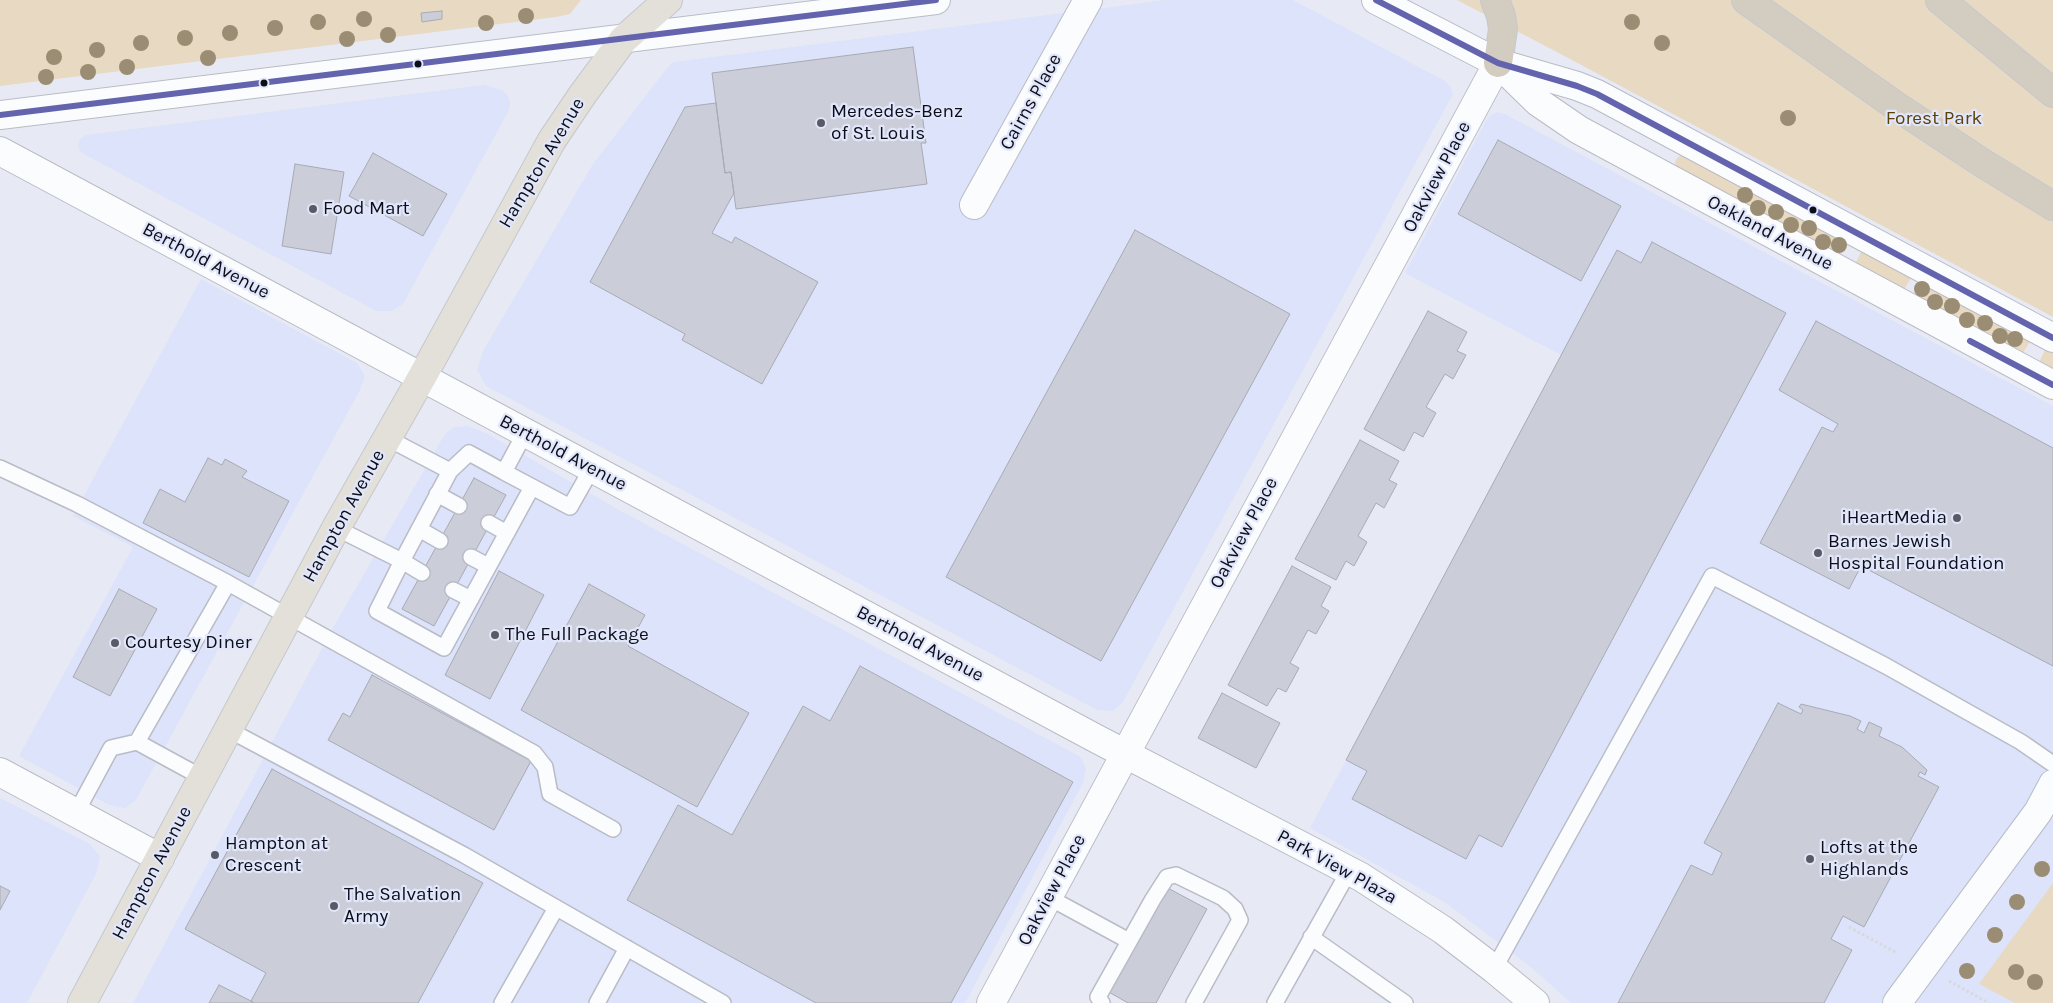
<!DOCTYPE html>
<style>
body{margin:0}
canvas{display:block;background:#e7eaf4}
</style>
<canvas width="2053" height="1003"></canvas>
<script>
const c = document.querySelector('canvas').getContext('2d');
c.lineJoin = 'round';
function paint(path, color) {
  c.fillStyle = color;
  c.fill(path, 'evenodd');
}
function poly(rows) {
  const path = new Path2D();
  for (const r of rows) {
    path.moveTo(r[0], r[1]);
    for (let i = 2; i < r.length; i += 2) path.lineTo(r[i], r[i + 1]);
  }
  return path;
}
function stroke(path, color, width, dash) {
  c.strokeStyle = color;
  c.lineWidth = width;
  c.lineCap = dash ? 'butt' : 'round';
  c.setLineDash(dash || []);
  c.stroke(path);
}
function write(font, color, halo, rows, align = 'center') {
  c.font = font + ' Karla,sans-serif';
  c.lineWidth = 4.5;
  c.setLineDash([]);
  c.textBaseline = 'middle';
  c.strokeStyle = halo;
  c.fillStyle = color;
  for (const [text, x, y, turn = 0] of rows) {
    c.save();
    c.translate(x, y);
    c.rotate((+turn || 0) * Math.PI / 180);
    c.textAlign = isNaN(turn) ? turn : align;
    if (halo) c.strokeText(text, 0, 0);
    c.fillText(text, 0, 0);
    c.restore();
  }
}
const built = poly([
 [1166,0,1293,0,1445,81,1450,86,1453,94,1123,702,1113,711,1097,710,486,386,477,370,483,351,593,164,667,68,673,62],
 [484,85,502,90,508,96,510,102,509,110,403,304,392,311,376,311,82,153,79,149,78,144,80,139,86,135],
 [1497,112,1505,114,2053,406,2053,1003,1571,1003,1532,968,1446,903,1310,828,1561,355,1405,273,1487,119,1491,115],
 [201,279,357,363,365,376,359,392,136,800,125,808,109,805,19,756,133,547,73,516],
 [468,426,488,434,619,510,1081,757,1086,768,1083,783,965,1003,133,1003,335,624,445,434,454,427],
 [0,798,90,844,100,856,97,872,27,1003,0,1003]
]);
const green = poly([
 [0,0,581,0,570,14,556,17,0,86],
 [1457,0,2053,0,2053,317,1555,51],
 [1682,155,1847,241,1840,256,1676,167,1675,162,1678,157],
 [1862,250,1912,276,1904,290,1855,264],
 [1927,285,2031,340,2023,353,1920,298],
 [2046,348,2053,351,2053,370,2039,362],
 [2053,883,2053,1003,2015,1003,1979,984]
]);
const building = poly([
 [442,11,442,19,422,22,421,13,442,11],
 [913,47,926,143,921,143,927,184,736,209,731,172,725,173,712,73,913,47],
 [716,103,725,173,731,172,734,193,712,233,732,243,735,237,818,282,762,384,682,340,685,334,590,282,685,107,716,103],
 [1498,140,1621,206,1581,281,1458,214,1498,140],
 [373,153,447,194,423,236,349,196,373,153],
 [295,164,344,172,331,254,282,246,295,164],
 [1135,230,1290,314,1101,661,946,577,1135,230],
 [1652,242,1786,313,1502,847,1479,835,1466,859,1352,799,1367,771,1346,760,1617,250,1641,263,1652,242],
 [1428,311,1467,332,1457,351,1466,355,1453,379,1445,374,1426,407,1436,413,1423,437,1414,432,1404,451,1364,429,1428,311],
 [1816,321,2053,448,2053,666,1861,566,1849,589,1760,543,1822,427,1833,432,1838,424,1779,390,1816,321],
 [1360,440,1399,461,1389,480,1397,484,1384,508,1376,503,1358,536,1367,542,1354,566,1346,561,1336,580,1295,559,1360,440],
 [208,458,222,465,225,459,247,471,242,477,289,501,249,577,143,523,160,489,185,502,208,458],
 [474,478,506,495,434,626,402,609,474,478],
 [1292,566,1331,587,1321,606,1329,611,1316,634,1308,630,1290,663,1299,668,1286,692,1278,688,1267,706,1228,685,1292,566],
 [499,571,544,595,490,699,445,675,499,571],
 [589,584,645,615,628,646,749,713,697,807,521,710,589,584],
 [119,589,157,609,110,696,73,677,119,589],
 [860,666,1073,782,951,1003,816,1003,627,900,678,805,732,835,803,706,830,721,860,666],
 [372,675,531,761,494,830,328,740,343,713,350,717,372,675],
 [1222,693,1280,723,1256,768,1198,738,1222,693],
 [1778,703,1801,714,1803,710,1799,707,1801,704,1850,716,1861,721,1857,729,1864,733,1869,722,1882,728,1879,736,1902,747,1927,770,1925,775,1920,772,1918,776,1939,787,1864,927,1843,916,1831,939,1852,950,1824,1003,1618,1003,1691,865,1712,875,1722,853,1704,843,1778,703],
 [272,769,483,883,418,1003,254,1003,251,1001,266,973,185,929,272,769],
 [0,886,10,891,0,910,0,886],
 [1164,886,1207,909,1156,1003,1128,1003,1107,991,1164,886],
 [219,985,251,1001,254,1003,209,1003,219,985]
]);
const path = poly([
 [1849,927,1897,953],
 [1949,981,1989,1003]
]);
const service = poly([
 [525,433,504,472,570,507,592,468],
 [0,468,77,504,228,583,534,753,545,767,550,794,613,829],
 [450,471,469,453,504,472],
 [437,494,459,506],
 [489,523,507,533],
 [336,528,402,561,450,471,387,438],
 [419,529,440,541],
 [471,557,488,566],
 [422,573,402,561,377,611,444,648,532,487],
 [453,590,471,599],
 [229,730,464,855,723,1003],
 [203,778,137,742,228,583],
 [76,813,111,748,137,742],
 [1048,897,1129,941],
 [1311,937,1405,1003],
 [1494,969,1712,576,1886,666,2021,742,2053,764],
 [502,1003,556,908],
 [597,1003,627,948],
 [1102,1003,1098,997,1153,899,1167,877,1176,875,1223,898,1235,909,1240,920,1194,1003],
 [1275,1003,1349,871]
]);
const minor = poly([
 [0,151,1095,738,1361,877,1443,930,1494,969,1535,1003],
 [974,205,1088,0],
 [0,772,160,858],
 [991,1003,1498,63],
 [1897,1003,2038,812,2053,784]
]);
const tertiary = poly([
 [1376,0,1498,63,1577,86,1597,94,2053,338],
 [1499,64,1538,102,1579,130,2053,385],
 [0,115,936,0]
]);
const primary = poly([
 [82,1003,336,528,422,377,552,140,583,94,623,40,668,0]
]);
const motorway = poly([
 [1495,0,1501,16,1503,29,1498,63],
 [1746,0,1896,106,1984,164,2053,206],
 [1940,0,2053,93]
]);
const bus1 = poly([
 [1376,0,1498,63,1577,86,1597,94,2053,338],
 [0,115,936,0],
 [1970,341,2053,385]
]);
const trees = [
 [526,16],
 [364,19],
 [318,22],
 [1632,22],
 [486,23],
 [275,28],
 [230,33],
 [388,35],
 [185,38],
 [347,39],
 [141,43],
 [1662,43],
 [97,50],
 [54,57],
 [208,58],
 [127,67],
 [88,72],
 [46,77],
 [1788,118],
 [1745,195],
 [1758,208],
 [1776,212],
 [1791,225],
 [1809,228],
 [1823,242],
 [1839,245],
 [1922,289],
 [1935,302],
 [1952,306],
 [1967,320],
 [1985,323],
 [2000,336],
 [2015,339],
 [2042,869],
 [2017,902],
 [1995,935],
 [1967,971],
 [2016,972],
 [2035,982]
];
const markers = [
 [418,64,4.5,"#0b0e19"],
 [264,83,4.5,"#0b0e19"],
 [821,123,5,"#585b66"],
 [313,209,5,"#585b66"],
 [1813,210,4.5,"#0b0e19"],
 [1957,518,5,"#585b66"],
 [1818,553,5,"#585b66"],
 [495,635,5,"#585b66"],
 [115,643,5,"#585b66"],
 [215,855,5,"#585b66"],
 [1810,859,5,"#585b66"],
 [334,906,5,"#585b66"]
];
const streetNames = [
 ["Cairns Place",1031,102,-61],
 ["Hampton Avenue",542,163,-59],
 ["Oakview Place",1437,177,-62],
 ["Oakland Avenue",1770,233,28],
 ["Berthold Avenue",206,261,28],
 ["Berthold Avenue",563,453,28],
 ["Hampton Avenue",344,516,-61],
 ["Oakview Place",1244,533,-62],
 ["Berthold Avenue",920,644,28],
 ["Park View Plaza",1337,867,29],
 ["Hampton Avenue",152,873,-62],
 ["Oakview Place",1052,890,-62]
];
const poiNames = [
 ["Mercedes-Benz",831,112],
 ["of St. Louis",831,134],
 ["Food Mart",323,209],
 ["iHeartMedia",1947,518,"right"],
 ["Barnes Jewish",1828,542],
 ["Hospital Foundation",1828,564],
 ["The Full Package",505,635],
 ["Courtesy Diner",125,643],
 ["Hampton at",225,844],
 ["Crescent",225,866],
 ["Lofts at the",1820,848],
 ["Highlands",1820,870],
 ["The Salvation",344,895],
 ["Army",344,917]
];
const parkNames = [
 ["Forest Park",1934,119]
];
paint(built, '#dde3fa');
paint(green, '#e8d9c2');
paint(building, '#cbced8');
stroke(building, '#a8abb5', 1);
stroke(service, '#b9bcc6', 18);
stroke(minor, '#b9bcc6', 30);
stroke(tertiary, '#b9bcc6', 30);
stroke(primary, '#c5c8cd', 30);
stroke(motorway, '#c5c8cd', 30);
stroke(path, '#d9d9dc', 3, [2.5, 2.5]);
stroke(service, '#fbfcfd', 15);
stroke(minor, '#fbfcfd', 28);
stroke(tertiary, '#fbfcfd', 28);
stroke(primary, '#e3dfd9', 28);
stroke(motorway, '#d3cdc1', 28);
stroke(bus1, '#6364ad', 6);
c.fillStyle = '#9a8d73';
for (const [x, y] of trees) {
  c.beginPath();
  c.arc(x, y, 8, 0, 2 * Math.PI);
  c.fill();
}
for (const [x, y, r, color] of markers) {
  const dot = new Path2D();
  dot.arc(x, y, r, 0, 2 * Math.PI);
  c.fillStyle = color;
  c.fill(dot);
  stroke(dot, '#e1e6fa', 2);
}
write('19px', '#0b0e19', '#e1e6fa', streetNames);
write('19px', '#0b0e19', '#e1e6fa', poiNames, 'left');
write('19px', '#5b4109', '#e1e6fa', parkNames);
</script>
